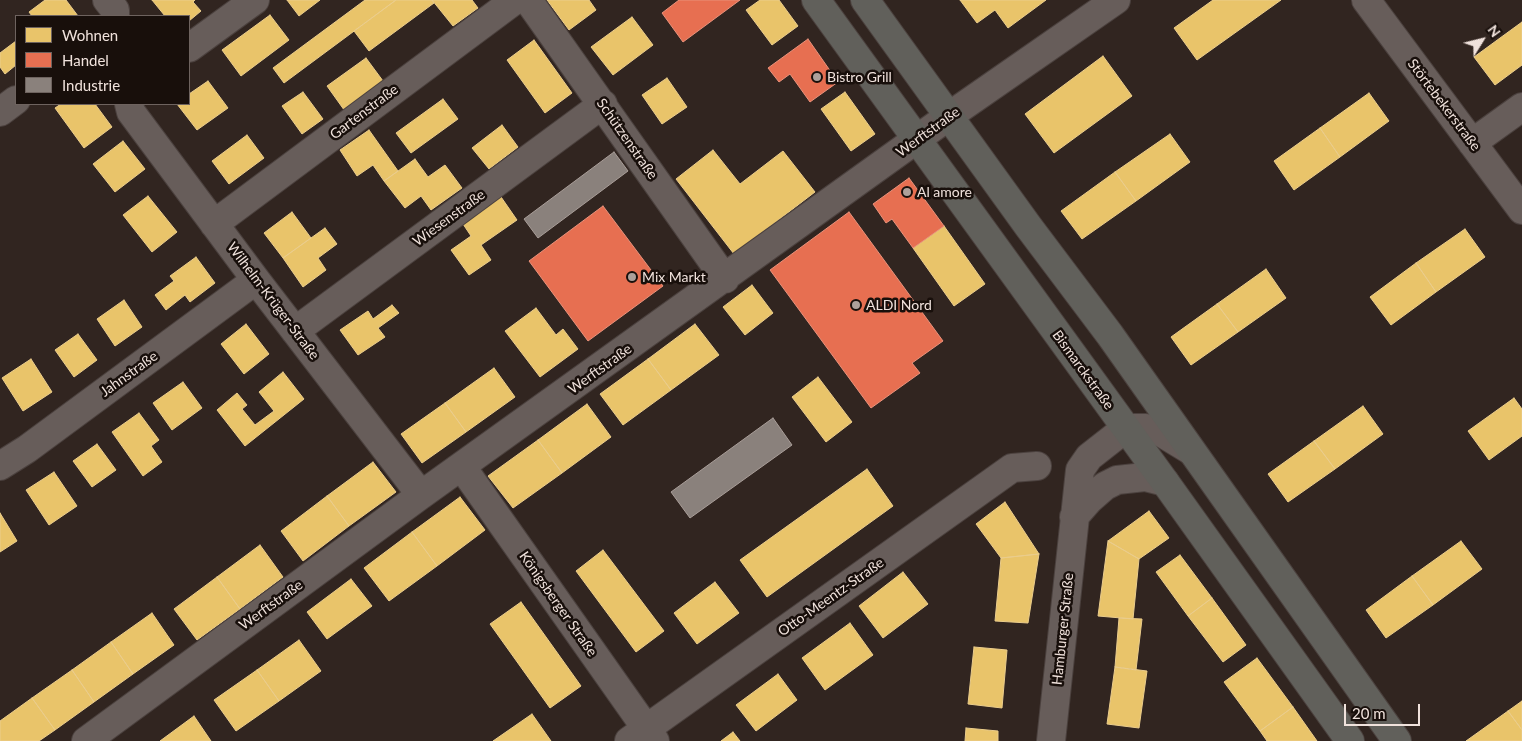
<!DOCTYPE html>
<meta charset="utf-8">
<style>
body{margin:0}
#map{position:relative;width:1522px;height:741px;overflow:hidden;background:#312520;font-family:Lato,sans-serif}
canvas{display:block}
.legend{position:absolute;left:15px;top:15px;width:175px;height:90px;box-sizing:border-box;background:#180f0b;border:1px solid #6e635f;margin:0;padding:6px 9px;list-style:none;font-size:15px;color:#f0e2dc}
.legend li{display:flex;align-items:center;gap:10px;height:25px}
.legend b{width:25px;border:1px solid #6e635f}
.north{position:absolute;left:1457px;top:15px;width:50px;height:50px;-webkit-text-stroke:4px #180f0b;paint-order:stroke;rotate:54deg;font-size:14px;font-weight:700;line-height:20px;text-align:center;color:#f0e2dc}
.north::after{content:'';display:block;margin:auto;width:18px;height:22px;background:#f0e2dc;clip-path:polygon(50% 0,100% 100%,50% 72%,0 100%)}
.scale{position:absolute;left:1344px;top:704px;width:76px;height:22px;box-sizing:border-box;border:2px solid #f0e2dc;border-top:0;padding-left:6px;font-size:15px;line-height:18px;white-space:nowrap;color:#f0e2dc;-webkit-text-stroke:4px #180f0b;paint-order:stroke}
</style>
<div id="map">
<canvas width="1522" height="741"></canvas>
<ul class="legend">
<li><b style="height:14px;background:#e9c46a"></b>Wohnen</li>
<li><b style="height:14px;background:#e76f51"></b>Handel</li>
<li><b style="height:14px;background:#8a817c"></b>Industrie</li>
</ul>
<div class="north">N</div>
<div class="scale">20 m</div>
</div>
<script>
const c = document.querySelector('canvas').getContext('2d');
c.lineJoin = 'round';
function paint(path, color) {
  c.fillStyle = color;
  c.fill(path, 'evenodd');
}
function poly(rows) {
  const path = new Path2D();
  for (const r of rows) {
    path.moveTo(r[0], r[1]);
    for (let i = 2; i < r.length; i += 2) path.lineTo(r[i], r[i + 1]);
  }
  return path;
}
function stroke(path, color, width, dash) {
  c.strokeStyle = color;
  c.lineWidth = width;
  c.lineCap = dash ? 'butt' : 'round';
  c.setLineDash(dash || []);
  c.stroke(path);
}
function write(font, color, halo, rows, align = 'center') {
  c.font = font + ' Lato,sans-serif';
  c.lineWidth = 5;
  c.setLineDash([]);
  c.textBaseline = 'middle';
  c.strokeStyle = halo;
  c.fillStyle = color;
  for (const [text, x, y, turn = 0] of rows) {
    c.save();
    c.translate(x, y);
    c.rotate((+turn || 0) * Math.PI / 180);
    c.textAlign = isNaN(turn) ? turn : align;
    if (halo) c.strokeText(text, 0, 0);
    c.fillText(text, 0, 0);
    c.restore();
  }
}
const homes = poly([
 [45,0,66,0,78,16,32,16,29,12,45,0],
 [152,0,195,0,193,2,201,11,189,21,189,16,165,16,152,0],
 [287,0,320,0,299,16,287,0],
 [365,0,396,0,284,83,273,68,365,0],
 [396,0,432,0,434,3,369,51,354,31,396,0],
 [432,0,472,0,478,8,453,26,432,0],
 [547,0,589,0,596,10,569,30,547,0],
 [760,0,779,0,798,26,772,45,746,10,760,0],
 [960,0,1046,0,1008,28,995,10,977,23,960,0],
 [1213,0,1281,0,1197,60,1174,28,1213,0],
 [270,15,289,40,241,76,222,50,270,15],
 [632,17,653,45,613,75,591,47,632,17],
 [1522,22,1522,65,1495,85,1474,57,1522,22],
 [534,40,572,93,545,113,507,60,534,40],
 [16,41,16,65,5,74,0,67,0,53,16,41],
 [1103,56,1132,96,1054,153,1025,114,1103,56],
 [366,58,386,85,347,114,327,86,366,58],
 [667,78,687,107,662,124,642,95,667,78],
 [208,81,228,108,197,130,177,104,189,104,189,94,208,81],
 [303,92,323,119,302,134,282,106,303,92],
 [845,92,875,134,851,151,821,109,845,92],
 [1369,93,1389,121,1340,157,1320,128,1369,93],
 [443,99,458,119,411,153,396,133,443,99],
 [61,104,95,104,112,127,84,148,55,108,61,104],
 [502,125,518,147,489,169,472,148,502,125],
 [1320,128,1340,157,1294,190,1274,161,1320,128],
 [369,130,398,171,384,181,373,165,357,176,340,150,369,130],
 [1170,134,1190,162,1136,201,1115,172,1170,134],
 [247,135,264,158,229,184,212,161,247,135],
 [123,141,145,169,115,192,93,164,123,141],
 [713,150,740,184,783,151,815,192,734,254,676,179,713,150],
 [415,159,428,177,445,165,462,188,431,210,421,196,405,208,384,181,415,159],
 [1115,172,1136,201,1082,239,1061,211,1115,172],
 [499,194,517,220,481,245,491,260,469,275,451,250,471,236,461,221,499,194],
 [148,196,177,232,152,252,123,215,148,196],
 [292,212,311,238,283,258,264,233,292,212],
 [944,226,985,284,954,306,913,248,944,226],
 [325,228,337,244,318,258,326,270,303,287,283,258,325,228],
 [1465,229,1485,257,1436,292,1416,263,1465,229],
 [196,257,215,283,190,302,185,295,166,310,155,295,174,281,170,276,196,257],
 [1416,263,1436,292,1391,325,1370,297,1416,263],
 [1266,269,1286,298,1238,332,1217,304,1266,269],
 [752,285,773,313,745,335,723,307,752,285],
 [124,300,142,327,115,346,97,319,124,300],
 [1217,304,1238,332,1191,365,1171,337,1217,304],
 [392,305,399,313,378,328,385,337,358,355,340,330,368,311,373,319,392,305],
 [536,308,556,335,563,329,578,349,540,377,505,331,536,308],
 [246,324,269,354,244,374,221,344,246,324],
 [695,324,719,355,671,390,648,359,695,324],
 [78,334,97,360,74,377,55,350,78,334],
 [31,359,52,392,23,411,2,378,31,359],
 [648,359,671,390,623,425,600,394,648,359],
 [494,368,515,397,466,432,445,403,494,368],
 [283,372,304,399,245,446,217,410,237,393,247,405,242,409,255,425,274,411,259,392,283,372],
 [818,377,852,422,826,442,792,397,818,377],
 [183,382,202,408,172,430,153,403,183,382],
 [1514,398,1522,409,1522,436,1489,460,1468,431,1514,398],
 [445,403,466,432,422,463,401,434,445,403],
 [587,404,611,437,562,473,538,440,587,404],
 [1363,406,1383,434,1335,469,1314,441,1363,406],
 [139,413,159,440,151,446,162,462,143,476,112,432,139,413],
 [538,440,562,473,513,508,488,476,538,440],
 [1314,441,1335,469,1288,502,1268,474,1314,441],
 [97,444,116,470,92,487,73,461,97,444],
 [373,462,396,492,349,526,327,496,373,462],
 [867,469,893,506,767,597,740,560,867,469],
 [54,472,77,506,49,525,26,490,54,472],
 [327,496,349,526,303,561,281,531,327,496],
 [460,497,485,530,437,566,412,532,460,497],
 [1005,502,1039,554,1001,558,976,524,1005,502],
 [1149,511,1169,538,1139,559,1108,541,1149,511],
 [0,513,17,541,0,552,0,513],
 [412,532,437,566,389,601,364,568,412,532],
 [1108,541,1139,559,1133,619,1098,616,1108,541],
 [1461,541,1482,569,1433,605,1412,576,1461,541],
 [260,545,283,577,240,609,217,577,260,545],
 [603,550,664,631,636,652,576,571,603,550],
 [1039,554,1028,623,995,621,1001,558,1039,554],
 [1180,555,1212,598,1188,616,1156,572,1180,555],
 [903,572,928,604,883,638,859,606,903,572],
 [1412,576,1433,605,1386,638,1366,610,1412,576],
 [217,577,240,609,197,640,174,609,217,577],
 [351,579,372,606,327,639,307,612,351,579],
 [715,582,739,613,697,644,674,613,715,582],
 [1212,598,1246,645,1223,662,1188,616,1212,598],
 [521,602,581,686,550,708,490,624,521,602],
 [152,613,174,645,133,674,111,642,152,613],
 [1119,618,1142,619,1136,670,1115,667,1119,618],
 [850,623,873,655,825,690,802,658,850,623],
 [299,640,321,671,279,701,257,670,299,640],
 [111,642,133,674,94,702,72,670,111,642],
 [974,647,1007,650,1002,708,968,704,974,647],
 [1257,658,1293,707,1260,731,1224,682,1257,658],
 [1115,667,1147,671,1139,728,1107,724,1115,667],
 [72,670,94,702,55,730,32,698,72,670],
 [257,670,279,701,236,731,214,700,257,670],
 [778,674,797,700,756,731,736,705,778,674],
 [32,698,55,730,39,741,0,741,0,721,32,698],
 [1522,701,1522,730,1508,711,1522,701],
 [1293,707,1317,741,1267,741,1260,731,1293,707],
 [1508,711,1522,730,1522,741,1466,741,1508,711],
 [532,714,551,741,493,741,532,714],
 [194,716,211,741,160,741,194,716],
 [966,728,998,731,998,741,965,741,966,728],
 [733,732,740,741,721,741,733,732]
]);
const shops = poly([
 [679,0,740,0,683,42,662,13,679,0],
 [808,39,838,82,810,102,790,74,779,82,768,68,808,39],
 [909,178,944,226,913,248,892,219,886,223,873,204,909,178],
 [603,206,663,286,588,341,529,261,603,206],
 [849,212,943,341,912,363,920,373,871,408,770,270,849,212]
]);
const industry = poly([
 [614,152,628,171,538,238,524,219,614,152],
 [773,418,792,445,690,518,671,492,773,418]
]);
const minor = poly([
 [107,0,115,10,115,16],
 [528,0,725,279],
 [1366,0,1522,210],
 [189,48,255,0],
 [129,104,131,112,256,280,421,495],
 [0,112,16,100],
 [1472,143,1522,107],
 [214,224,515,0],
 [295,331,603,104],
 [0,466,27,449,256,280],
 [462,467,655,741],
 [1074,517,1089,500,1105,486,1117,480,1145,477,1165,482],
 [86,741,421,495,949,116,1116,0],
 [629,741,1012,468,1037,466],
 [1051,741,1080,470,1089,457,1126,428,1146,428,1162,433,1190,450]
]);
const major = poly([
 [816,0,1165,482,1350,741],
 [865,0,1028,226,1110,335,1397,741]
]);
const markers = [
 [817,77,5,"#ada09a"],
 [907,192,5,"#ada09a"],
 [632,277,5,"#ada09a"],
 [856,305,5,"#ada09a"]
];
const poiNames = [
 ["Bistro Grill",827,77],
 ["Al amore",917,192],
 ["Mix Markt",642,277],
 ["ALDI Nord",866,305]
];
const streetNames = [
 ["Störtebekerstraße",1444,105,53],
 ["Gartenstraße",364,112,-37],
 ["Werftstraße",928,132,-36],
 ["Schützenstraße",627,139,55],
 ["Wiesenstraße",449,218,-36],
 ["Wilhelm-Krüger-Straße",273,301,53],
 ["Werftstraße",600,369,-36],
 ["Bismarckstraße",1083,370,54],
 ["Jahnstraße",129,374,-36],
 ["Otto-Meentz-Straße",831,597,-35],
 ["Königsberger Straße",558,604,55],
 ["Werftstraße",271,605,-36],
 ["Hamburger Straße",1063,629,-84]
];
paint(homes, '#e9c46a');
stroke(homes, '#ebcd8c', 1);
paint(shops, '#e76f51');
stroke(shops, '#ea927b', 1);
paint(industry, '#8a817c');
stroke(industry, '#a99e99', 1);
stroke(minor, '#4b413e', 30);
stroke(major, '#4b413e', 30);
stroke(minor, '#675d5a', 28);
stroke(major, '#61605b', 28);
for (const [x, y, r, color] of markers) {
  const dot = new Path2D();
  dot.arc(x, y, r, 0, 2 * Math.PI);
  c.fillStyle = color;
  c.fill(dot);
  stroke(dot, '#180f0b', 2);
}
write('14px', '#f0e2dc', '#180f0b', poiNames, 'left');
write('14px', '#f0e2dc', '#180f0b', streetNames);
</script>
